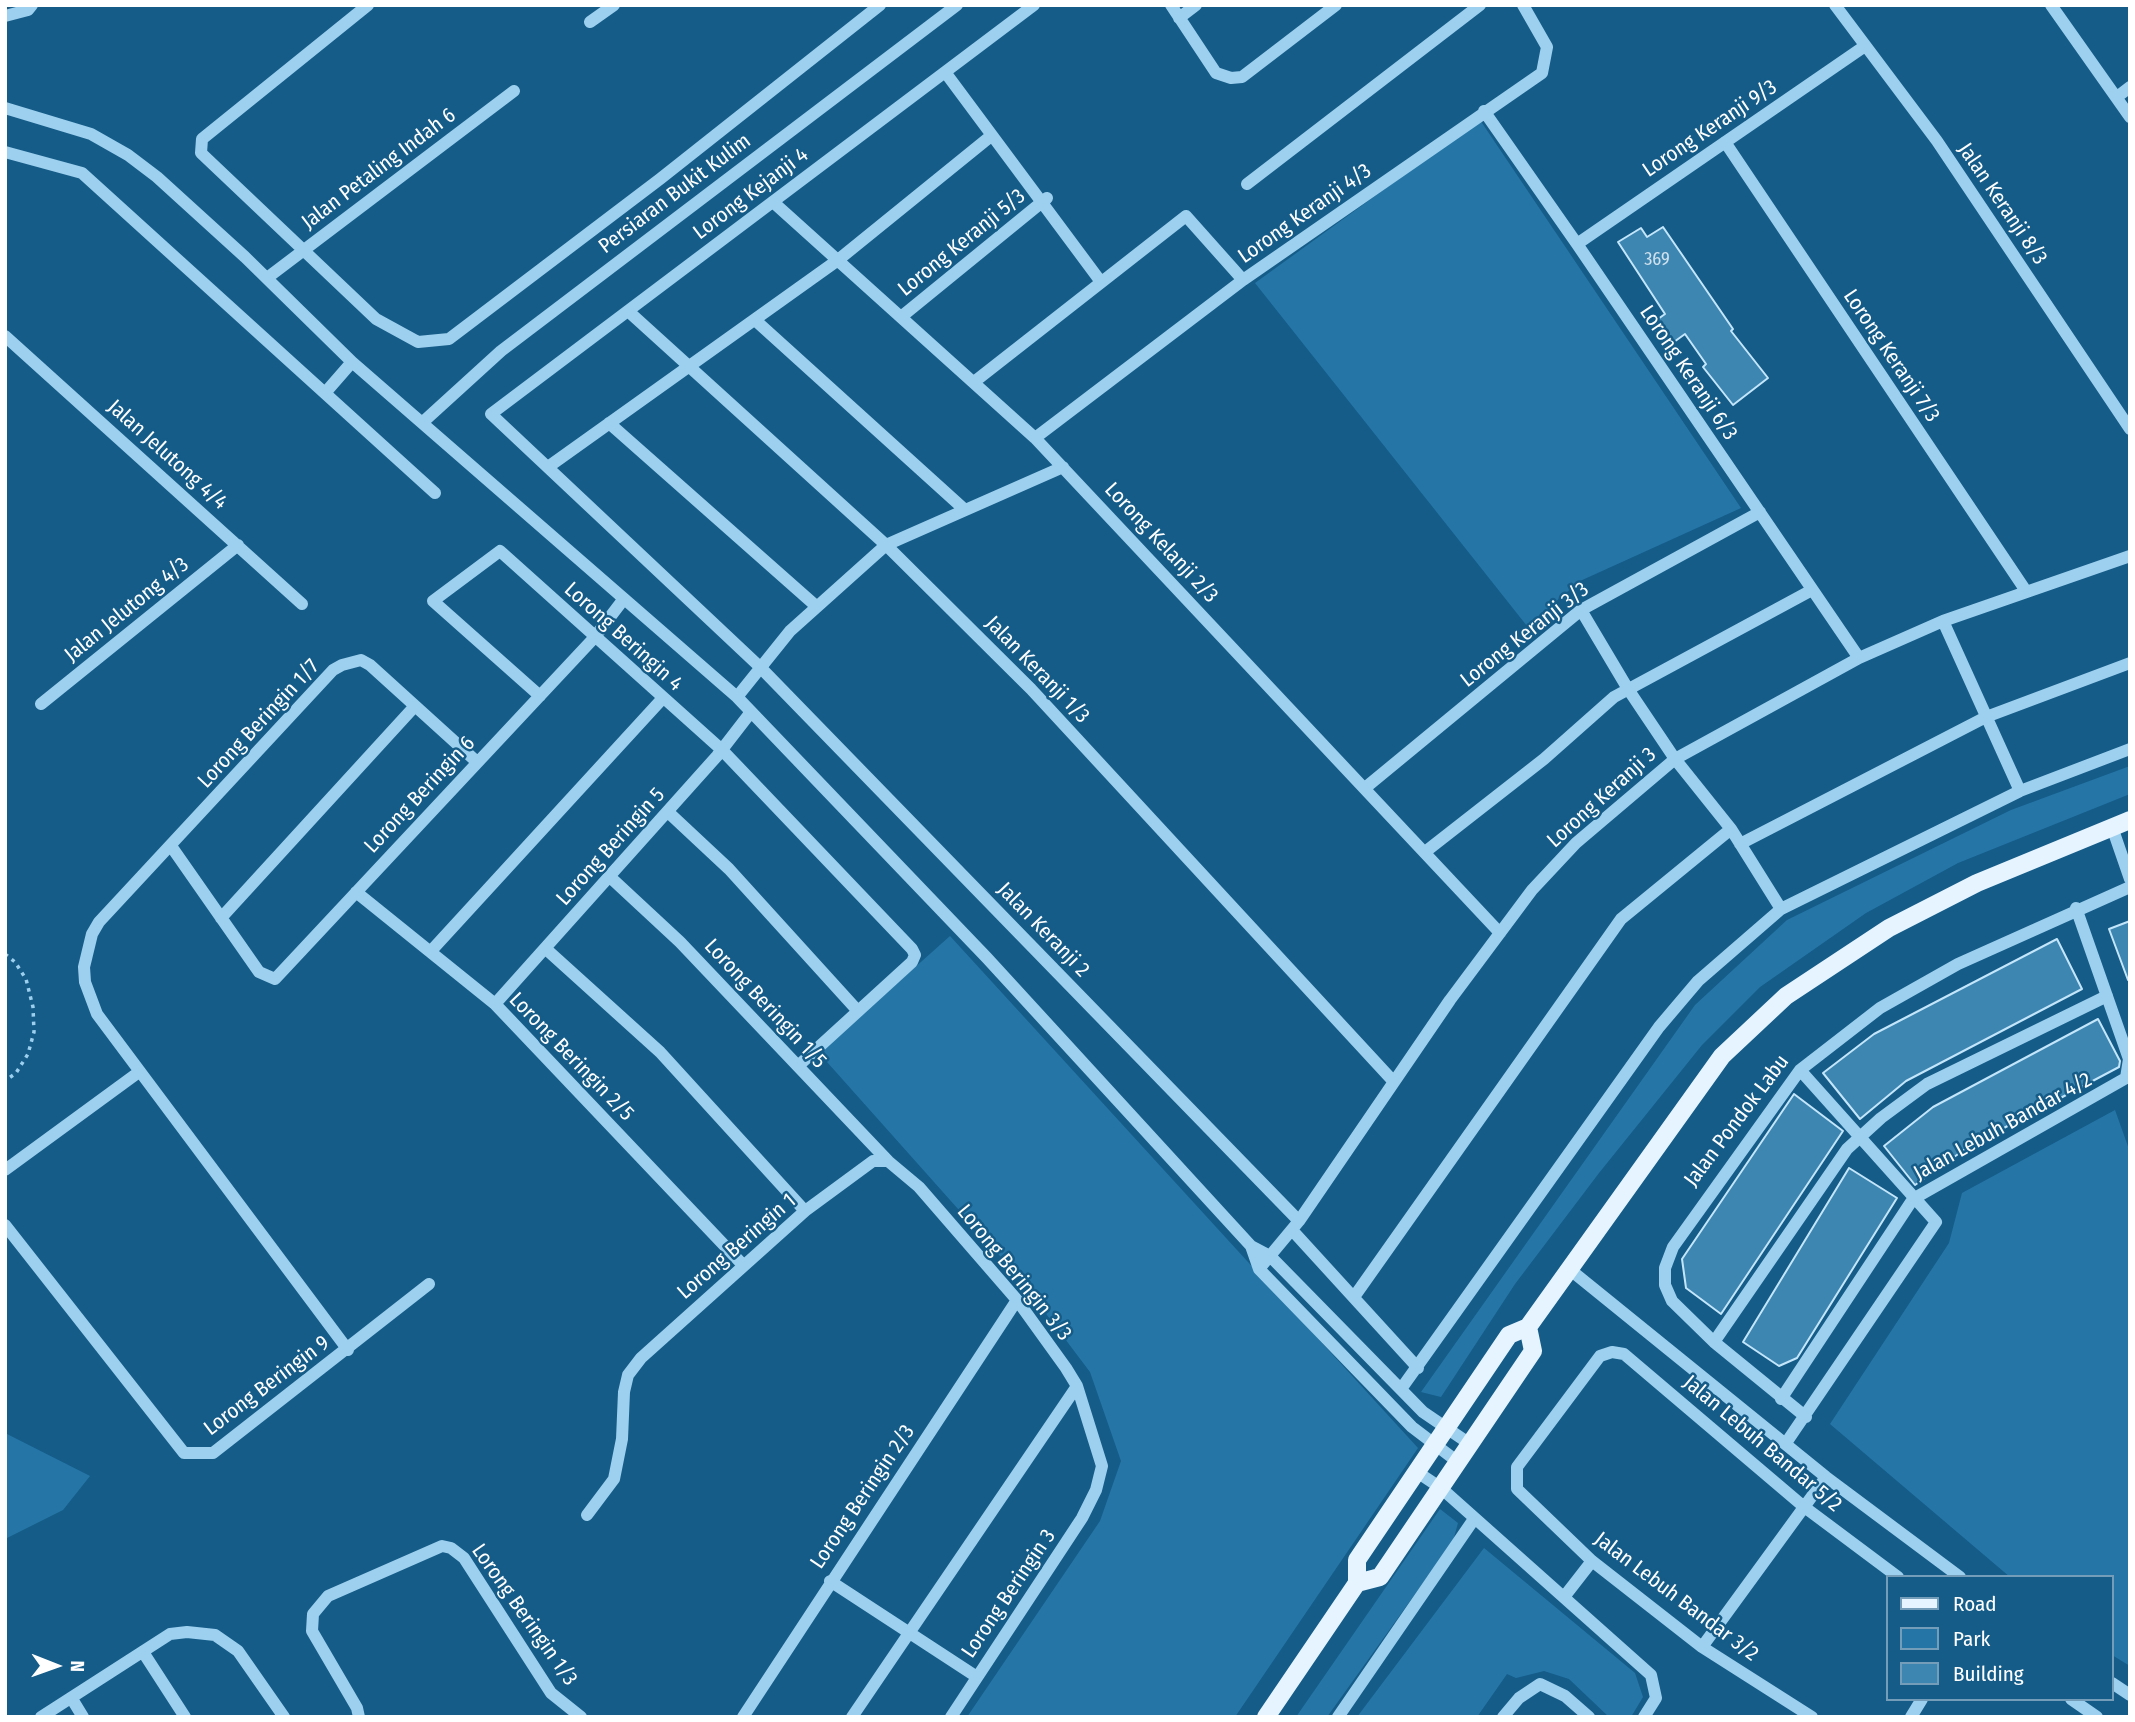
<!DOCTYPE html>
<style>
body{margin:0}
#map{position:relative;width:2135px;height:1722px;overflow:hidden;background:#155c89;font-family:"Fira Sans Condensed",sans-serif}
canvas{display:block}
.frame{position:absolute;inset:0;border:7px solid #fff;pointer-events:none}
.legend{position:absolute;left:1886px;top:1575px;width:228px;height:126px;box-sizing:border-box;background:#155c89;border:2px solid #739db8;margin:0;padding:9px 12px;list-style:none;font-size:21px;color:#fff}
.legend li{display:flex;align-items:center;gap:14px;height:35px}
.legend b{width:35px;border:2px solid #739db8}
.north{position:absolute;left:21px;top:1631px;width:70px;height:70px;-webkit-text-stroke:5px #155c89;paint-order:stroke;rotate:91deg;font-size:19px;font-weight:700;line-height:28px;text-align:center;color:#fff}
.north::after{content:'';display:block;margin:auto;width:24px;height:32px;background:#fff;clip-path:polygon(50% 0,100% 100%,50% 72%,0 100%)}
</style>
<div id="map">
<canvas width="2135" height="1722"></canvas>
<div class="frame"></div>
<ul class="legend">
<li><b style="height:9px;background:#e5f4ff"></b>Road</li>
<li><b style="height:19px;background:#2576a7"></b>Park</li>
<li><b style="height:19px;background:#3e86b2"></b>Building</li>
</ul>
<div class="north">N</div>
</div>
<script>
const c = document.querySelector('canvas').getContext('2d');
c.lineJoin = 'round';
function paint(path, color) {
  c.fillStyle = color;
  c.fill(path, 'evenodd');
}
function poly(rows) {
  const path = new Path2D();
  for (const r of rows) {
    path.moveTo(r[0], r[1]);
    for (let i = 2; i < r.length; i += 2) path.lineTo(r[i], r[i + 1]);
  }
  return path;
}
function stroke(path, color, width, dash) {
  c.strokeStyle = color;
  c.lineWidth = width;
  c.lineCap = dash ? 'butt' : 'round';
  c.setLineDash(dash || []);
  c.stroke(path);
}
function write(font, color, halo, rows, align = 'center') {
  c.font = font + ' "Fira Sans Condensed",sans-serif';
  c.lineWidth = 5;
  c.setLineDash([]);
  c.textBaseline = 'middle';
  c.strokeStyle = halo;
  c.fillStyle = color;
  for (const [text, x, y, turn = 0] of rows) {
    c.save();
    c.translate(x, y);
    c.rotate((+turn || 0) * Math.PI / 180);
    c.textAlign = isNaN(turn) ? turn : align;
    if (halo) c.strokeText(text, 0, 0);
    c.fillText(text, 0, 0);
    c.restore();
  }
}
const green = poly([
 [1480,120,1741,508,1580,581,1527,626,1255,283],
 [2130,766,2130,794,1958,863,1866,913,1760,987,1702,1045,1599,1173,1515,1284,1441,1397,1421,1392,1695,1005,1787,920,2011,810],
 [950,936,1418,1448,1235,1717,967,1717,1100,1521,1121,1461,1090,1372,1016,1274,819,1053],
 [2115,1110,2130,1152,2130,1666,2112,1655,2112,1577,2010,1577,1830,1424,1949,1243,1962,1193],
 [5,1433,90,1476,63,1510,5,1539],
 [1440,1509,1458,1523,1453,1541,1327,1717,1296,1717],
 [1484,1548,1635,1673,1643,1697,1631,1717,1609,1717,1569,1679,1544,1671,1516,1678,1507,1674,1477,1717,1357,1717]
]);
const building = poly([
 [1663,227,1733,329,1731,331,1768,378,1733,405,1703,367,1706,364,1685,334,1667,347,1651,324,1665,314,1618,242,1641,228,1647,237,1663,227],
 [2130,921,2130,980,2128,980,2109,929,2130,921],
 [2057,939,2082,989,1906,1081,1860,1119,1823,1073,1874,1034,2057,939],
 [2098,1019,2120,1061,2119,1067,1968,1147,1915,1185,1884,1146,1933,1107,2098,1019],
 [1794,1094,1843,1131,1721,1314,1686,1288,1682,1259,1794,1094],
 [1849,1168,1897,1198,1797,1358,1779,1366,1743,1342,1849,1168]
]);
const path = poly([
 [5,954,15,962,26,979,33,1007,34,1032,28,1054,16,1073,5,1081]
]);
const minor = poly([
 [368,5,202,139,201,153,376,319,418,342,449,339,660,179,880,5],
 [1034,5,491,414,760,667,1299,1221],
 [1171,5,1216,73,1231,78,1242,77,1336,5],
 [1835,5,1937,141,2130,429],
 [2051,5,2130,117],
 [5,16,28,10,32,5],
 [1179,18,1196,5],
 [590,22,614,5],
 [945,72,1101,282],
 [2117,97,2130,87],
 [5,108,91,134,128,155,157,177,245,257,352,362,737,697,987,958,1251,1246,1270,1256,1423,1412,1470,1444],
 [1484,111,1577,244,1859,658],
 [1725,142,2026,591],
 [5,152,82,173,435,493],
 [1247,184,1480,5],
 [773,202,1035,438,1500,933],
 [1577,244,1865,46],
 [267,278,514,91],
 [628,311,886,545,1031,689,1394,1082],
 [901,317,1047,198],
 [755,320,965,510],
 [5,336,302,604],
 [974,382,1186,216,1243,280],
 [325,393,352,362],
 [423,422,501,351,957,5],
 [609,423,816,606],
 [1035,438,1243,280,1542,73,1547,47,1523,5],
 [548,467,838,260,991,136],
 [1581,610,1628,689,1675,759,1731,829,1781,909],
 [1943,621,2020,791],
 [540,696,433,601,500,551,722,750,912,949,915,955,912,962,798,1066],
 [737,697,790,631,886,545,1063,467],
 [41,704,238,545],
 [1365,788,1581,610,1760,512],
 [668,812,729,869,857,1010],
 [2112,827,2130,879],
 [1740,844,1986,717,2130,663],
 [171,846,259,972,275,979,594,638,623,600],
 [1425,852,1544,759,1614,697,1812,590],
 [610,877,680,942,888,1161],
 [356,892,495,1004,743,1265],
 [221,918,415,706],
 [546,949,660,1052,805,1211],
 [431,951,663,698],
 [495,1004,717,756,751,712],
 [5,1170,139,1072],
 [5,1225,184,1453,213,1453,429,1284],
 [1292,1230,1418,1368],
 [1251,1246,1259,1269,1412,1427,1458,1462],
 [1568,1268,1826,1477,1960,1577],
 [1259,1269,1299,1221,1450,1000,1532,890,1576,843,1675,759,1859,658,1943,621,2130,556],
 [1354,1297,1621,919,1731,829],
 [1714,1342,1847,1149,1881,1118,1927,1084,2107,996],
 [348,1350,97,1014,85,982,84,967,92,934,99,922,333,670,342,665,361,660,370,665,477,762],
 [1401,1389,1659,1027,1698,981,1781,909,2020,791,2130,749],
 [1781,1399,1913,1199,2126,1078,2129,1059,2076,908],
 [1806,1417,1714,1342,1672,1301,1665,1285,1665,1268,1673,1247,1800,1070,1880,1008,1958,964,2130,887],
 [1786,1443,1936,1222,1800,1070],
 [1417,1472,1441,1488,1651,1675,1656,1698,1644,1717],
 [587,1515,614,1479,622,1439,624,1392,628,1375,641,1358,805,1211,873,1161,888,1161,919,1187,1017,1300,1066,1368,1077,1386,1102,1466,1096,1490,1082,1518,951,1717],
 [830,1581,977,1677],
 [1564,1597,1592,1561],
 [1702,1647,1826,1477],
 [143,1652,185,1717],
 [2112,1683,2130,1695],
 [72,1699,83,1717],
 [2071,1699,2097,1717],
 [41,1717,170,1634,187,1632,215,1635,238,1651,284,1717],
 [359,1717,357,1708,312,1631,313,1614,328,1596,442,1546,451,1548,464,1558,551,1693,581,1717],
 [743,1717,1017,1300],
 [852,1717,1077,1386],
 [1338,1717,1474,1519],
 [1503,1717,1519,1698,1540,1684,1565,1696,1589,1717],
 [1812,1717,1702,1647,1592,1561,1517,1489,1517,1467,1600,1356,1612,1352,1624,1354,1803,1506,1898,1577],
 [1911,1717,1922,1699]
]);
const major = poly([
 [1357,1583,1357,1560,1509,1335,1528,1327,1722,1056,1786,996,1889,928,1977,883,2130,820],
 [1357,1583,1380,1577,1533,1351,1528,1327],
 [1266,1717,1357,1583]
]);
const numberNames = [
 ["369",1657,260]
];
const streetNames = [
 ["Lorong Keranji 9/3",1710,129,-34],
 ["Jalan Petaling Indah 6",379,169,-37],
 ["Persiaran Bukit Kulim",675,194,-37],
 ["Lorong Kejanji 4",751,194,-37],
 ["Jalan Keranji 8/3",2002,204,56],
 ["Lorong Keranji 4/3",1305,214,-35],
 ["Lorong Keranji 5/3",962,243,-39],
 ["Lorong Keranji 7/3",1891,356,56],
 ["Lorong Keranji 6/3",1688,373,56],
 ["Jalan Jelutong 4/4",167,455,42],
 ["Lorong Kelanji 2/3",1161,543,47],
 ["Jalan Jelutong 4/3",127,610,-39],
 ["Lorong Keranji 3/3",1525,635,-38],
 ["Lorong Beringin 4",623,637,42],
 ["Jalan Keranji 1/3",1037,670,46],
 ["Lorong Beringin 1/7",259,724,-47],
 ["Lorong Beringin 6",420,795,-47],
 ["Lorong Keranji 3",1602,798,-42],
 ["Lorong Beringin 5",611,847,-48],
 ["Jalan Keranji 2",1043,930,46],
 ["Lorong Beringin 1/5",765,1004,47],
 ["Lorong Beringin 2/5",571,1057,46],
 ["Jalan Pondok Labu",1737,1121,-53],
 ["Jalan Lebuh Bandar 4/2",2003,1127,-29],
 ["Lorong Beringin 1",737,1247,-41],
 ["Lorong Beringin 3/3",1014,1273,51],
 ["Lorong Beringin 9",267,1386,-37],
 ["Jalan Lebuh Bandar 5/2",1762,1444,40],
 ["Lorong Beringin 2/3",863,1497,-56],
 ["Lorong Beringin 3",1009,1594,-56],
 ["Jalan Lebuh Bandar 3/2",1676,1597,37],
 ["Lorong Beringin 1/3",524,1615,55]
];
paint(green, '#2576a7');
paint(building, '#3e86b2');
stroke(building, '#c3e6fb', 2);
stroke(path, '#9dd0ef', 3.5, [3.5, 5]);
stroke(minor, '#9dd0ef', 12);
stroke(major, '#e5f4ff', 18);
write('18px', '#cfe1ec', null, numberNames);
write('21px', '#fff', '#155c89', streetNames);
</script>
